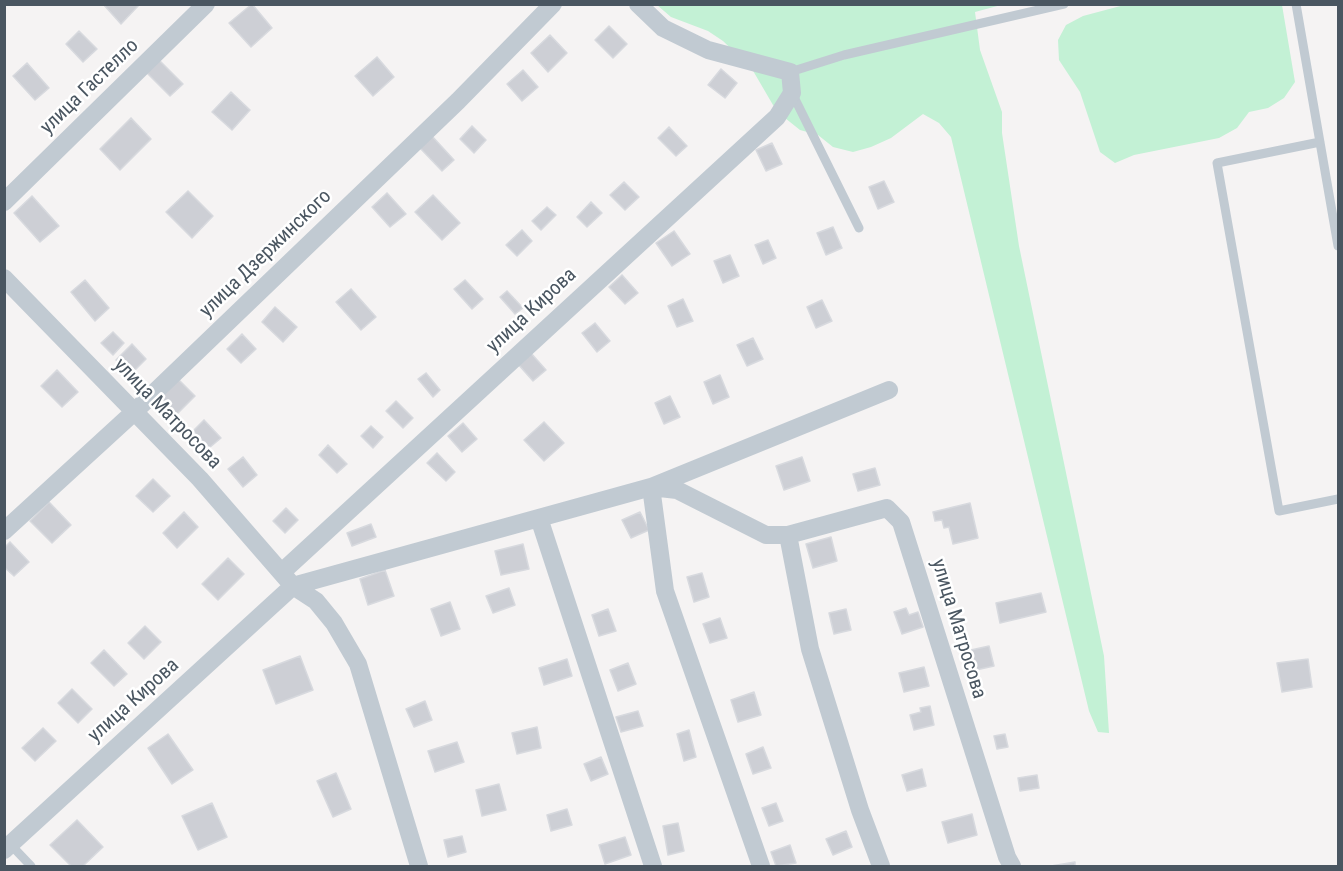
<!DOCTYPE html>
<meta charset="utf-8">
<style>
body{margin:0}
#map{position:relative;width:1343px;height:871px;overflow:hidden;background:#f5f3f3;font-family:"Roboto Condensed",sans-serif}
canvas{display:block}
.frame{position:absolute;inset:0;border:6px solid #4a5661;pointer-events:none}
</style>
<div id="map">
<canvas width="1343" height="871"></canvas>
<div class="frame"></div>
</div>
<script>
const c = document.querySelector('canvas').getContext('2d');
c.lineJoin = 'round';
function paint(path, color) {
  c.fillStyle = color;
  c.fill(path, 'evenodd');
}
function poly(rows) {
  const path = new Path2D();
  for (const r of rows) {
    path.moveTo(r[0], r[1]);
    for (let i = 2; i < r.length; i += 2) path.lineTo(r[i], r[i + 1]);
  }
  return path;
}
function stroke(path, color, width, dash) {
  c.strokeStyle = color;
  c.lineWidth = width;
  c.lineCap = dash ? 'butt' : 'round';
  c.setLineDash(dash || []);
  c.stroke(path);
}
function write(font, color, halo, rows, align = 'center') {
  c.font = font + ' "Roboto Condensed",sans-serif';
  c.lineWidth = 5;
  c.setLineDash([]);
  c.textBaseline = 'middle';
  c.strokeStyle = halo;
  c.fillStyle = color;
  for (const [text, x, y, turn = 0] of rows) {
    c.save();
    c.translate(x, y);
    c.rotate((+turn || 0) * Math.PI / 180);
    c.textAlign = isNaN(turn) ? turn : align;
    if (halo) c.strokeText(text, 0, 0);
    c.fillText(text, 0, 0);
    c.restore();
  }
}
const green = poly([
 [1128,4,1282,5,1295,82,1284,98,1268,108,1249,112,1237,128,1219,138,1134,155,1115,163,1100,152,1080,92,1059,60,1058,40,1066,25,1083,16],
 [657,5,1001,5,975,12,980,50,1002,112,1002,133,1019,246,1104,656,1109,733,1098,732,1089,711,951,137,939,123,923,114,891,138,871,147,853,152,833,147,818,135,800,130,785,118,773,105,752,69,723,41,708,31,671,17]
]);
const building = poly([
 [103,4,139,4,139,5,121,24,103,4],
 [252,4,272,28,251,47,229,23,252,4],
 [609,26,627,44,613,58,595,40,609,26],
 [79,31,97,49,83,62,66,44,79,31],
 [550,35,567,53,548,72,531,53,550,35],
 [377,57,394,77,373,96,355,76,377,57],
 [159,60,183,84,170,96,146,72,159,60],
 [27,63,49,88,35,100,13,76,27,63],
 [721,69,737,83,725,98,708,85,721,69],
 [523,70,538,87,522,101,507,84,523,70],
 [231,92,250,110,232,130,212,112,231,92],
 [131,118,151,139,120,170,100,149,131,118],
 [472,126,486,140,474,153,460,139,472,126],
 [669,127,687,146,676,156,658,138,669,127],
 [431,135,454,160,442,171,419,147,431,135],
 [772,143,782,164,766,171,756,150,772,143],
 [884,181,894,202,878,209,869,187,884,181],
 [624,182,639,197,625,210,610,195,624,182],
 [188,191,213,216,192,238,166,212,188,191],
 [387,193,406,214,390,227,372,207,387,193],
 [433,195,460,223,442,240,415,212,433,195],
 [32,196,59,226,40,242,14,213,32,196],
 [591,202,602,213,587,227,577,217,591,202],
 [547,207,556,215,541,230,532,221,547,207],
 [833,227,842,248,826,255,817,233,833,227],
 [522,230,532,241,517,256,506,245,522,230],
 [674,231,690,254,672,266,656,243,674,231],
 [768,240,776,258,763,264,755,245,768,240],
 [730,255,739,276,723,283,714,261,730,255],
 [622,275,638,293,625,304,609,287,622,275],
 [85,280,109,308,95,321,71,292,85,280],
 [465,280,483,299,472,309,454,289,465,280],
 [351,289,376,317,361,330,336,302,351,289],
 [507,291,523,308,515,314,500,297,507,291],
 [683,299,693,321,677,327,668,306,683,299],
 [822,300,832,321,816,328,807,307,822,300],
 [275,307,297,327,283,342,262,322,275,307],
 [595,323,610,341,597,352,582,333,595,323],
 [113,332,124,343,113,355,101,343,113,332],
 [242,334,256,349,241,363,227,349,242,334],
 [753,338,763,359,747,366,737,345,753,338],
 [132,344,146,359,131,374,116,360,132,344],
 [530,352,546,370,533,381,517,363,530,352],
 [57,370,78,392,62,407,41,386,57,370],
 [426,373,440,390,433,397,418,379,426,373],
 [720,375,729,397,713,404,704,382,720,375],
 [176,377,195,396,176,415,157,396,176,377],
 [670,396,680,417,664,424,655,403,670,396],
 [396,401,413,418,403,428,386,411,396,401],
 [204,420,221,438,209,448,193,431,204,420],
 [544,422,564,443,544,461,524,440,544,422],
 [463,423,477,439,462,452,448,436,463,423],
 [371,426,383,437,373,448,361,436,371,426],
 [328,445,347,464,337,473,319,455,328,445],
 [437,453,455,472,446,481,427,463,437,453],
 [243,457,257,475,243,487,228,469,243,457],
 [802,457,810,481,784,490,776,466,802,457],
 [875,468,880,485,858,491,853,474,875,468],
 [153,479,170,496,153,512,136,496,153,479],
 [49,502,71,525,52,543,30,521,49,502],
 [970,503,978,538,953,544,949,527,944,528,942,520,935,521,933,512,970,503],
 [286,508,298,520,285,533,273,521,286,508],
 [184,512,198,527,177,548,163,533,184,512],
 [640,512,649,530,631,538,622,520,640,512],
 [371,524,376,537,352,546,347,533,371,524],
 [831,537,837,561,813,568,806,544,831,537],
 [10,542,29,562,14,576,4,567,4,548,10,542],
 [523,544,529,569,501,575,495,551,523,544],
 [228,558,244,574,218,600,202,584,228,558],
 [385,570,394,596,368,605,360,579,385,570],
 [702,573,709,597,694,602,687,577,702,573],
 [509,588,515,605,493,613,486,596,509,588],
 [1041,593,1046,612,1000,623,996,603,1041,593],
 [450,602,460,629,441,636,431,609,450,602],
 [906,608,909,615,918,612,923,627,902,634,894,612,906,608],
 [608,609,616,631,599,636,592,615,608,609],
 [846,609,851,630,834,634,829,613,846,609],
 [720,618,727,638,710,643,703,624,720,618],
 [145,626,161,642,144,659,128,643,145,626],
 [989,646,994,666,976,670,971,650,989,646],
 [104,650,127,674,114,686,91,663,104,650],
 [300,656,313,690,276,704,263,670,300,656],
 [567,659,572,676,544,685,539,668,567,659],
 [1308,659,1312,687,1282,692,1277,663,1308,659],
 [628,663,636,684,618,691,610,670,628,663],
 [924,667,929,686,904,692,899,673,924,667],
 [72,689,92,709,78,723,58,703,72,689],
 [754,692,761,715,738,722,731,700,754,692],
 [425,701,432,720,414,727,406,709,425,701],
 [930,706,934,725,914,730,910,715,921,712,920,708,930,706],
 [638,711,643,726,621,732,616,717,638,711],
 [537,727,541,748,517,754,512,733,537,727],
 [43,728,56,741,35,761,22,748,43,728],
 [689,730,696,757,684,761,677,734,689,730],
 [168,734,193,770,172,784,148,748,168,734],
 [1005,734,1008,747,997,749,994,736,1005,734],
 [457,742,464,762,435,772,428,751,457,742],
 [763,747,771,768,753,774,746,754,763,747],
 [601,757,608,774,591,781,584,764,601,757],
 [922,769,926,786,907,791,902,775,922,769],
 [336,773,351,809,333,817,317,781,336,773],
 [1037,775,1039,788,1020,791,1018,778,1037,775],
 [499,784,506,810,482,816,476,790,499,784],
 [212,803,227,837,198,850,182,816,212,803],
 [776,803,783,821,769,826,762,808,776,803],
 [567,809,572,825,551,831,547,815,567,809],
 [972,814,977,835,948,843,942,822,972,814],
 [77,820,103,847,83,866,71,866,50,845,77,820],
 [678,823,684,851,668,855,663,826,678,823],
 [846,831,852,847,833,855,826,839,846,831],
 [462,836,466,852,448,857,444,840,462,836],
 [625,837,631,855,605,864,599,845,625,837],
 [790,845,796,863,776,866,771,852,790,845],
 [1075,862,1075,866,1051,866,1075,862]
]);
const service = poly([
 [1296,4,1338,246],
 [790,72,844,55,1064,4],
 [792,93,859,228],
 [1320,142,1217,163,1279,511,1338,499],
 [10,844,31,866]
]);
const minor = poly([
 [4,202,206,4],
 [4,278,200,479,293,586,316,601,334,623,358,664,419,866],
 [539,518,653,866],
 [4,531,133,413,458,101,553,4],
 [788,535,887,508,901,522,1007,857,1012,866],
 [282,572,777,117,792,93,790,72,708,50,663,28,638,4],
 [4,850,293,586,651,487,889,390],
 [761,866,665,591,651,487,677,490,766,535,788,535,810,649,860,810,881,866]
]);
const streetNames = [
 ["улица Гастелло",90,87,-44],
 ["улица Дзержинского",266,254,-44],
 ["улица Кирова",532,311,-43],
 ["улица Матросова",167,414,46],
 ["улица Матросова",958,629,73],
 ["улица Кирова",134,701,-42]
];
paint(green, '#c3f1d5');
paint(building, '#cdcfd5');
stroke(building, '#d7d9de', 1.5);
stroke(service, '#c1cad2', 9);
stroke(minor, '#c1cad2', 18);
write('20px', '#4a5661', '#fff', streetNames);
</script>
